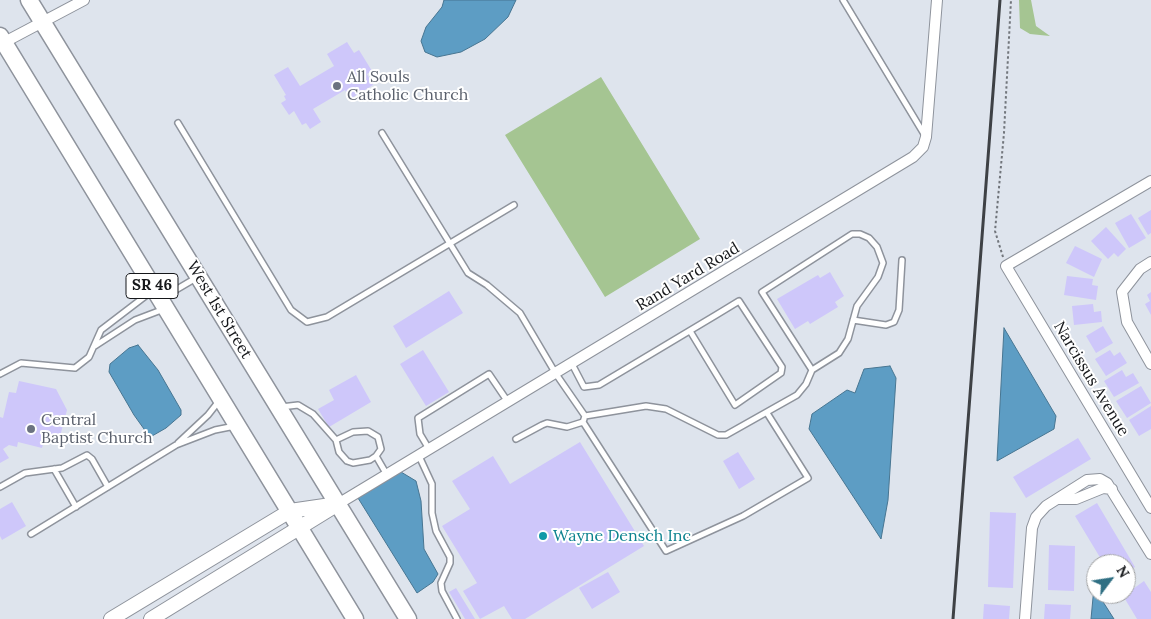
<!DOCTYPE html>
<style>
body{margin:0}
#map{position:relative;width:1151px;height:619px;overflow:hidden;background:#dee4ed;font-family:Lora,serif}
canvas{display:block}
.north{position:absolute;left:1086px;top:554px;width:50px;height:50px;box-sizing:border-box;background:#fff;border:1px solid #a1a2a3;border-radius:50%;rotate:59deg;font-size:14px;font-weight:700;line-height:20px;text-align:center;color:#15171a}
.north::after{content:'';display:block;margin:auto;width:18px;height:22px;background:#2f6f83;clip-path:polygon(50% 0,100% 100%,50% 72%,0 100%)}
</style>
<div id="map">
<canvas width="1151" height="619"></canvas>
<div class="north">N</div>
</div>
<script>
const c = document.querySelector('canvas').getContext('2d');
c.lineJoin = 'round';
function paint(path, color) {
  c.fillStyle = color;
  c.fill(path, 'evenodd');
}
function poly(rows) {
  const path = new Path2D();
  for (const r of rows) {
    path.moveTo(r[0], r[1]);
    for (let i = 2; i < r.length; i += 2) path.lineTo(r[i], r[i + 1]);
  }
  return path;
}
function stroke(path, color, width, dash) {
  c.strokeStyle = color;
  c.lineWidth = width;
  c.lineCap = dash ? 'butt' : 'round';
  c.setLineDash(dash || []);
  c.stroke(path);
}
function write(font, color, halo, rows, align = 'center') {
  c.font = font + ' Lora,serif';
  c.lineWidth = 4;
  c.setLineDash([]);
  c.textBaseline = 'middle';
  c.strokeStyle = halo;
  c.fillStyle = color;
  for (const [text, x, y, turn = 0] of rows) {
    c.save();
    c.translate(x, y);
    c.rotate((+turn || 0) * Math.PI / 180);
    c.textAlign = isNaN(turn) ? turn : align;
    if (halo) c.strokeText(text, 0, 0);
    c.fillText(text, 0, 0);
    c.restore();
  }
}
const green = poly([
 [1019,0,1031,0,1036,26,1050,36,1030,34,1020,28],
 [601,77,700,239,605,297,505,135]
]);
const water = poly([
 [444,0,516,0,508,17,485,39,461,52,437,57,425,52,421,41,426,27,442,7,444,0],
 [1004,328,1056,416,1054,429,997,461,1004,328],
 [138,345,158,370,181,410,181,415,166,428,152,436,149,436,134,415,109,372,110,364,129,348,138,345],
 [890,366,896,378,888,500,881,539,809,429,812,414,847,390,855,393,864,369,890,366],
 [401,472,416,481,421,501,424,549,438,574,433,582,417,593,358,498,401,472],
 [1094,587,1096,594,1098,594,1114,619,1091,619,1094,587]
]);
const building = poly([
 [347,42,354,53,359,50,372,71,367,74,373,85,350,99,345,90,313,109,321,122,310,129,306,123,302,125,294,111,289,115,281,103,286,100,284,96,286,95,274,75,288,67,300,86,334,66,327,54],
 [1151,210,1151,233,1148,235,1138,218],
 [1131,214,1146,238,1129,248,1115,223],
 [1106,227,1126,249,1118,257,1114,253,1108,259,1091,241],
 [1075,246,1102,259,1094,277,1066,263],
 [830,272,844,296,835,302,838,307,810,324,808,321,795,329,777,299,818,275,820,278],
 [1067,276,1093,279,1092,285,1098,286,1096,300,1064,295],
 [449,291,463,313,406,348,393,326],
 [1151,292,1151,315,1145,304,1150,301,1147,295],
 [1093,304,1094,312,1101,311,1102,322,1074,325,1072,306],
 [1103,326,1113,343,1096,353,1086,336],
 [423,350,449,392,426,406,400,364],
 [1110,350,1114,356,1120,352,1127,363,1106,376,1095,359],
 [1122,370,1126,377,1133,373,1139,383,1114,397,1104,381],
 [356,375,371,402,329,427,318,409,334,400,329,390],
 [19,381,56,389,67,410,58,444,44,440,42,448,18,442,17,447,9,445,3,449,9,458,0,463,0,417,3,418,9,392,16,393],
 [1141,386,1151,403,1127,418,1116,401],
 [1151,406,1151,429,1139,436,1129,420],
 [1078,438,1091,459,1026,498,1013,477],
 [580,442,644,546,525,619,512,619,504,606,480,619,463,591,477,583,442,526,470,509,452,481,493,456,510,484],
 [738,452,755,479,739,489,723,461],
 [12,502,26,526,2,540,0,536,0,509],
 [1097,503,1135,567,1126,572,1126,564,1104,564,1075,516],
 [990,512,1016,513,1013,588,988,587],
 [1049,545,1075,546,1074,591,1048,590],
 [608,572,620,592,592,609,579,588],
 [1144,581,1151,592,1151,619,1137,619,1122,594,1126,594],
 [456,588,475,619,465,619,449,592],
 [984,604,1010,606,1009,619,983,619],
 [1045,604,1071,605,1070,619,1044,619]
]);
const path = poly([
 [1003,257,995,231,1004,133,1011,0]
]);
const lane = poly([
 [843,0,924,134],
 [178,123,291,310,307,322,327,317,514,205],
 [382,133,468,273,487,285,520,313,556,374,585,416,583,422,567,427,547,423,542,425,516,439],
 [162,298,196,278],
 [853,320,886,325,894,322,899,310,902,260],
 [95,346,135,320,164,309],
 [572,364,584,387,599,385,716,315,739,301,782,367,781,373,735,405,690,331],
 [0,374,21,363,75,368,89,357,101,330,152,291],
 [281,407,298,405,313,414,336,440,339,452,347,461,353,463,370,460,376,456,381,449,378,437,368,431,353,432,336,440],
 [585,416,646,406,666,409,718,435,726,435,797,395,806,384,812,370,762,292,852,234,860,234,869,238,877,247,883,263,878,277,857,306,848,339,839,353,812,370],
 [583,422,666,551,743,516,808,478,767,413],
 [178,443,208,415,219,401],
 [429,449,420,434,418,418,489,374,508,402],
 [376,456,387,475],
 [419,456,432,484,432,513,436,531,450,557,450,563,441,583,442,591,457,619],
 [54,469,76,507],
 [0,487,25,473,62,468,87,455,92,459,108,487],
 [31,534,176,445,215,430,235,426]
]);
const street = poly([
 [1,44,84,0],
 [1151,181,1006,266,1151,508],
 [1151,262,1140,269,1122,292,1127,322,1151,364],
 [1059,499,1076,499,1103,488,1112,489],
 [338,504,913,157,923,147,926,137,937,0],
 [1025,619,1032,528,1036,517,1046,506,1087,480,1100,479,1107,483,1151,554]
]);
const secondary = poly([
 [111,619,290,511,338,504],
 [151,619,333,507]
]);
const primary = poly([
 [29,0,408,619],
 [0,36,355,619]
]);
const rail = poly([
 [953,619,1000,0]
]);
const markers = [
 [337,86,5,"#6b7280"],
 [31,429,5,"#6b7280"],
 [543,536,5,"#0f9aa8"]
];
const shields = [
 [152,286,52]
];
const shieldNames = [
 ["SR 46",152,286]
];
const worshipNames = [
 ["All Souls",347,77],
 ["Catholic Church",347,95],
 ["Central",41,420],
 ["Baptist Church",41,438]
];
const streetNames = [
 ["Rand Yard Road",688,277,-31],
 ["West 1st Street",219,310,59],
 ["Narcissus Avenue",1091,379,59]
];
const cultureNames = [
 ["Wayne Densch Inc",553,536]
];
paint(green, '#a5c592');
paint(water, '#5d9dc4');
stroke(water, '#477591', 1);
paint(building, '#cec7fa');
stroke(lane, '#8e939c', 8);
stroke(street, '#8e939c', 12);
stroke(secondary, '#8e939c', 16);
stroke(primary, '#8e939c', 19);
stroke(path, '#71757b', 2, [2.5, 2.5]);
stroke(lane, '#fff', 5);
stroke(street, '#fff', 10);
stroke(secondary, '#fff', 14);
stroke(primary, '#fff', 16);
stroke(rail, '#3e4145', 3);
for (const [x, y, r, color] of markers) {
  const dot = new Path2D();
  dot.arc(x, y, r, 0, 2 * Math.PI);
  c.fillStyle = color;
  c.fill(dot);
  stroke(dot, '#fff', 2);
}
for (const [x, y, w] of shields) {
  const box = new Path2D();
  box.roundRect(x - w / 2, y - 12.5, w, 25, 4);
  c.fillStyle = '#fff';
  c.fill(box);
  stroke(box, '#15171a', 1);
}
write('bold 15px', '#15171a', null, shieldNames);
write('16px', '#5b616d', '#fff', worshipNames, 'left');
write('16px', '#15171a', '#fff', streetNames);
write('16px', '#0d838f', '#fff', cultureNames, 'left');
</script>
